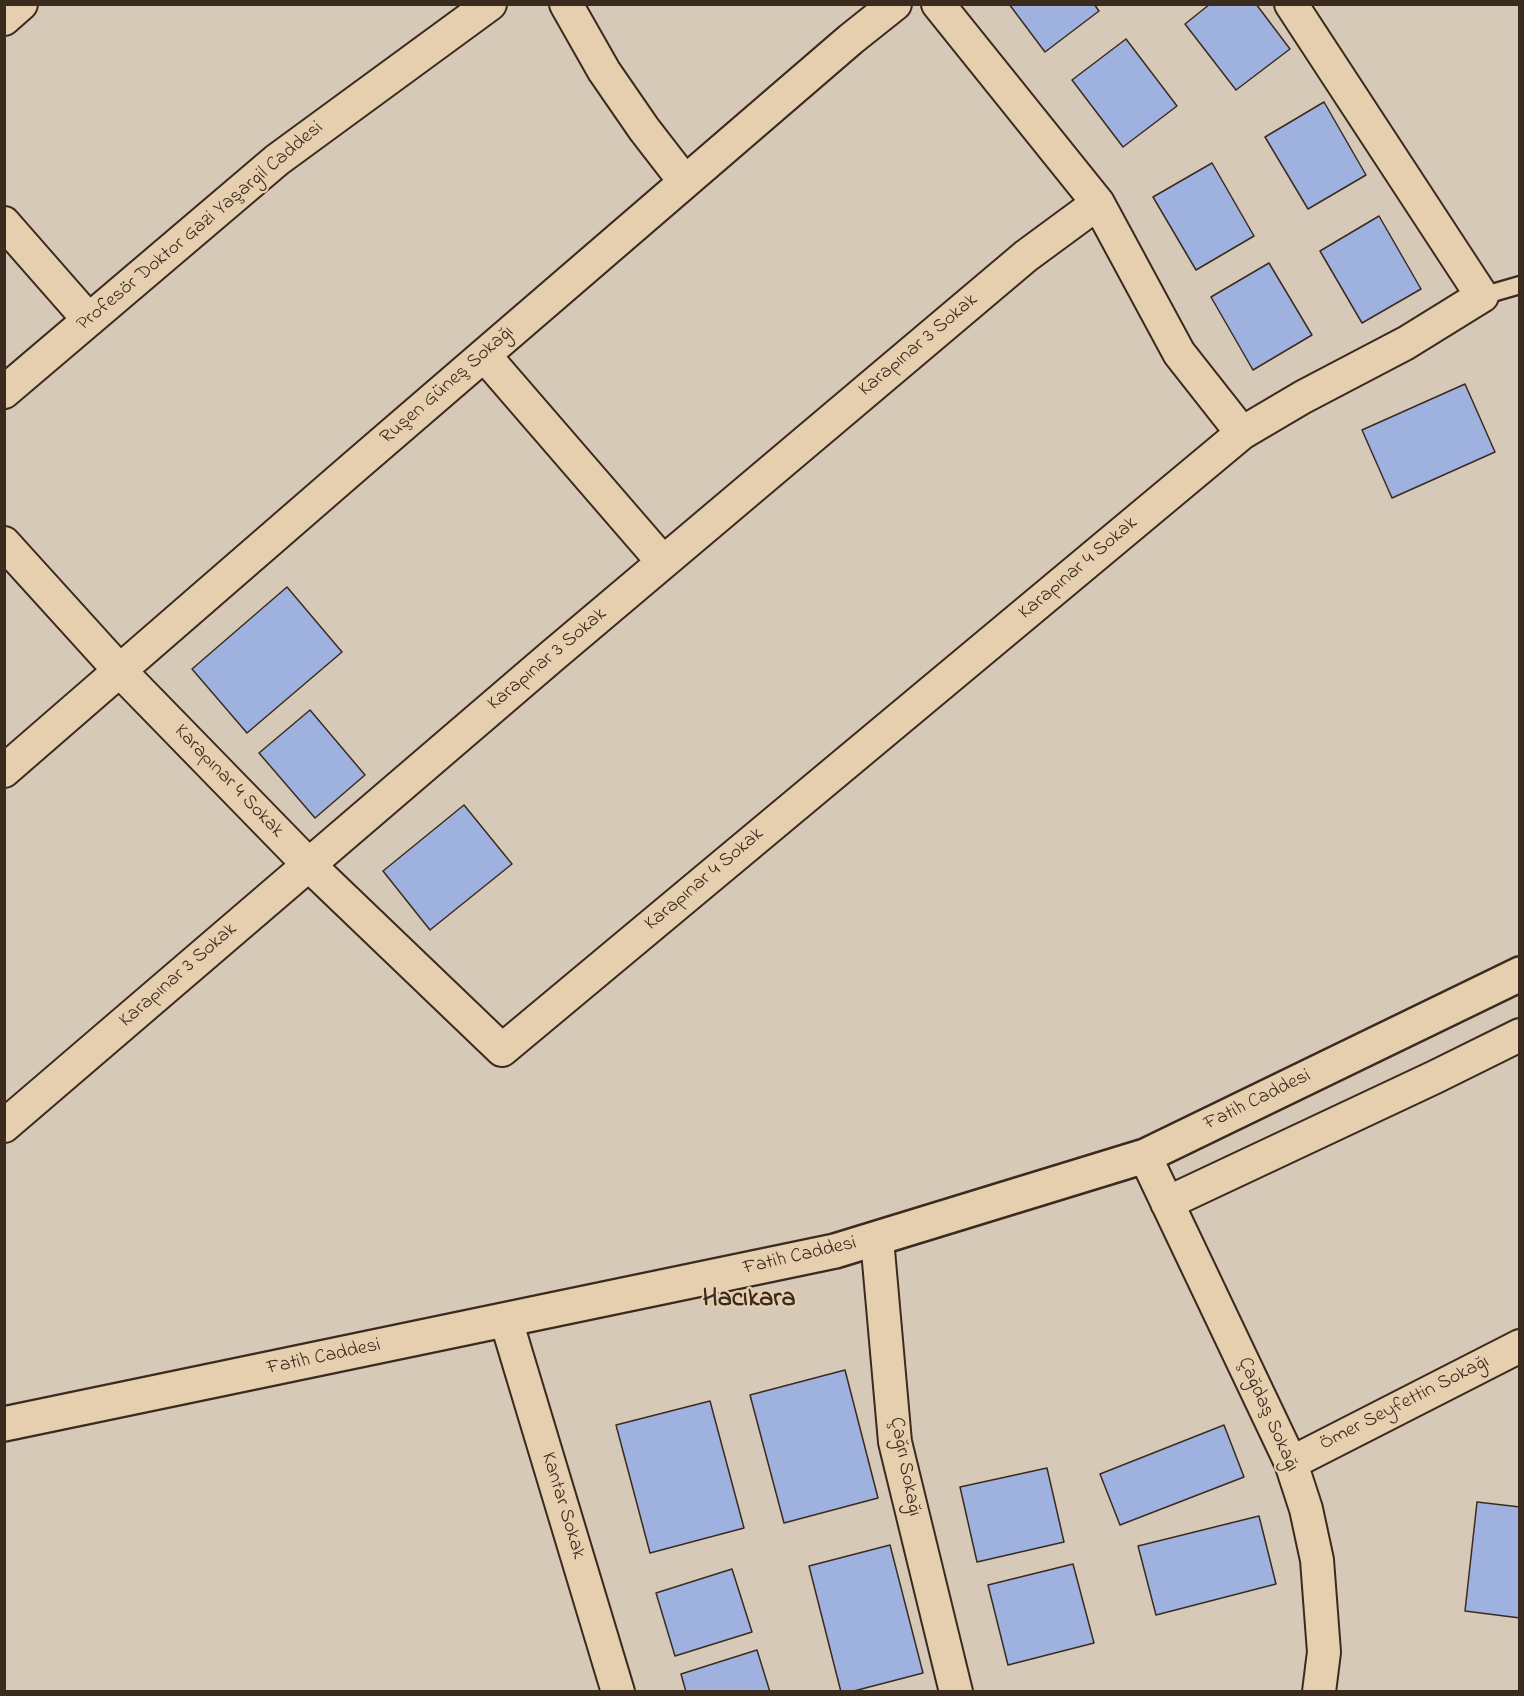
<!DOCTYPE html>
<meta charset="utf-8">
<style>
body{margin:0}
#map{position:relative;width:1524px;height:1696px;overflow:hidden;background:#d7c9b8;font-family:"Indie Flower",sans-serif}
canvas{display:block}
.frame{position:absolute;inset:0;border:6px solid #3b2a1e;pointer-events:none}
</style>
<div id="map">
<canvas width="1524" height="1696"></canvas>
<div class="frame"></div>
</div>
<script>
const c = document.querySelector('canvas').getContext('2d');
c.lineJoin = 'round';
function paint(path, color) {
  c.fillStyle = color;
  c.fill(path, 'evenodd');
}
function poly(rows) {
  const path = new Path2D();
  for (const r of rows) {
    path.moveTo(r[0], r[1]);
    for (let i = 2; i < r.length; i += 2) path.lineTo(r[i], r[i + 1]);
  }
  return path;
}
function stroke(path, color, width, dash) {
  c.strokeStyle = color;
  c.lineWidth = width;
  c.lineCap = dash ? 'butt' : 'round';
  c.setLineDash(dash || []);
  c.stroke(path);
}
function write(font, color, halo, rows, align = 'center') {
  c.font = font + ' "Indie Flower",sans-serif';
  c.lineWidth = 4.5;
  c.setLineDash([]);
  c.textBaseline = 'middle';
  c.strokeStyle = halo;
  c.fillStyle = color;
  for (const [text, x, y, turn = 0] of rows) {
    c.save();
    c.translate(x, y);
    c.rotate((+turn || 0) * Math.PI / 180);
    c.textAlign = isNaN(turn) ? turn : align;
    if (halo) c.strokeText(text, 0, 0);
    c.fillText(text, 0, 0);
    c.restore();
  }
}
const building = poly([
 [1009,4,1094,4,1099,11,1045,52,1009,4],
 [1210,4,1256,4,1290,49,1236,90,1185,24,1210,4],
 [1126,39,1177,106,1123,147,1072,80,1126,39],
 [1324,102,1366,175,1308,209,1265,137,1324,102],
 [1212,163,1254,236,1196,270,1153,197,1212,163],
 [1379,216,1421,289,1362,323,1320,251,1379,216],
 [1269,263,1312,335,1253,370,1211,297,1269,263],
 [1465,384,1495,452,1392,498,1362,430,1465,384],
 [287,587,342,652,247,733,192,669,287,587],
 [310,710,365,775,315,818,259,753,310,710],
 [464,805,512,864,430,930,383,871,464,805],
 [845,1370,878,1498,784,1523,750,1395,845,1370],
 [710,1401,744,1528,650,1553,616,1425,710,1401],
 [1224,1425,1244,1477,1120,1525,1100,1474,1224,1425],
 [1047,1468,1064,1542,977,1562,960,1487,1047,1468],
 [1477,1502,1520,1507,1520,1618,1465,1611,1477,1502],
 [1259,1516,1276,1584,1156,1615,1138,1546,1259,1516],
 [890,1545,923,1673,850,1692,841,1692,809,1566,890,1545],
 [1073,1564,1094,1643,1008,1665,988,1585,1073,1564],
 [732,1569,752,1632,675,1656,656,1593,732,1569],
 [757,1650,770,1692,686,1692,681,1674,757,1650]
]);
const lane = poly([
 [1482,296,1520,285]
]);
const street = poly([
 [566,4,604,71,644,129,685,182],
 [938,4,1098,203,1179,353,1242,433],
 [4,19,21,4],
 [4,223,89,320],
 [484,355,663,562],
 [4,392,277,160,490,4],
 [4,543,120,671,309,865,502,1050,1242,433,1303,397,1406,343,1482,296,1291,4],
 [4,771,353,468,851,39,895,4],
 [4,1126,551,657,1026,256,1098,203],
 [1145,1156,1291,1463,1306,1509,1317,1560,1324,1652,1319,1692],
 [1167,1203,1435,1077,1520,1035],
 [877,1239,895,1442,956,1692],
 [506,1320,618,1692],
 [1291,1463,1520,1346]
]);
const secondary = poly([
 [4,1424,835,1251,1145,1156,1520,974]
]);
const streetNames = [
 ["Profesör Doktor Gazi Yaşargil Caddesi",201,227,-40],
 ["Karapınar 3 Sokak",919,346,-40],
 ["Ruşen Güneş Sokağı",448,386,-41],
 ["Karapınar 4 Sokak",1079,569,-40],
 ["Karapınar 3 Sokak",548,660,-40],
 ["Karapınar 4 Sokak",228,782,46],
 ["Karapınar 4 Sokak",705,880,-40],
 ["Karapınar 3 Sokak",179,976,-41],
 ["Fatih Caddesi",1258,1101,-26],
 ["Fatih Caddesi",800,1257,-13],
 ["Fatih Caddesi",324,1358,-12],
 ["Ömer Seyfettin Sokağı",1405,1404,-27],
 ["Çağdaş Sokağı",1267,1415,66],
 ["Çağrı Sokağı",904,1467,79],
 ["Kantar Sokak",562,1506,73]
];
const districtNames = [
 ["Hacıkara",749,1301]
];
paint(building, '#9eb1df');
stroke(building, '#3b2a1e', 1.5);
stroke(lane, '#3b2a1e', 21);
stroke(street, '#3b2a1e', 36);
stroke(secondary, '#3b2a1e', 38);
stroke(lane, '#e5cfae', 16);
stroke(street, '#e5cfae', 32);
stroke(secondary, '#e5cfae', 33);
write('20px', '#3b2a1e', '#e5cfae', streetNames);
write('bold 26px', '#3b2a1e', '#e5cfae', districtNames);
</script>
